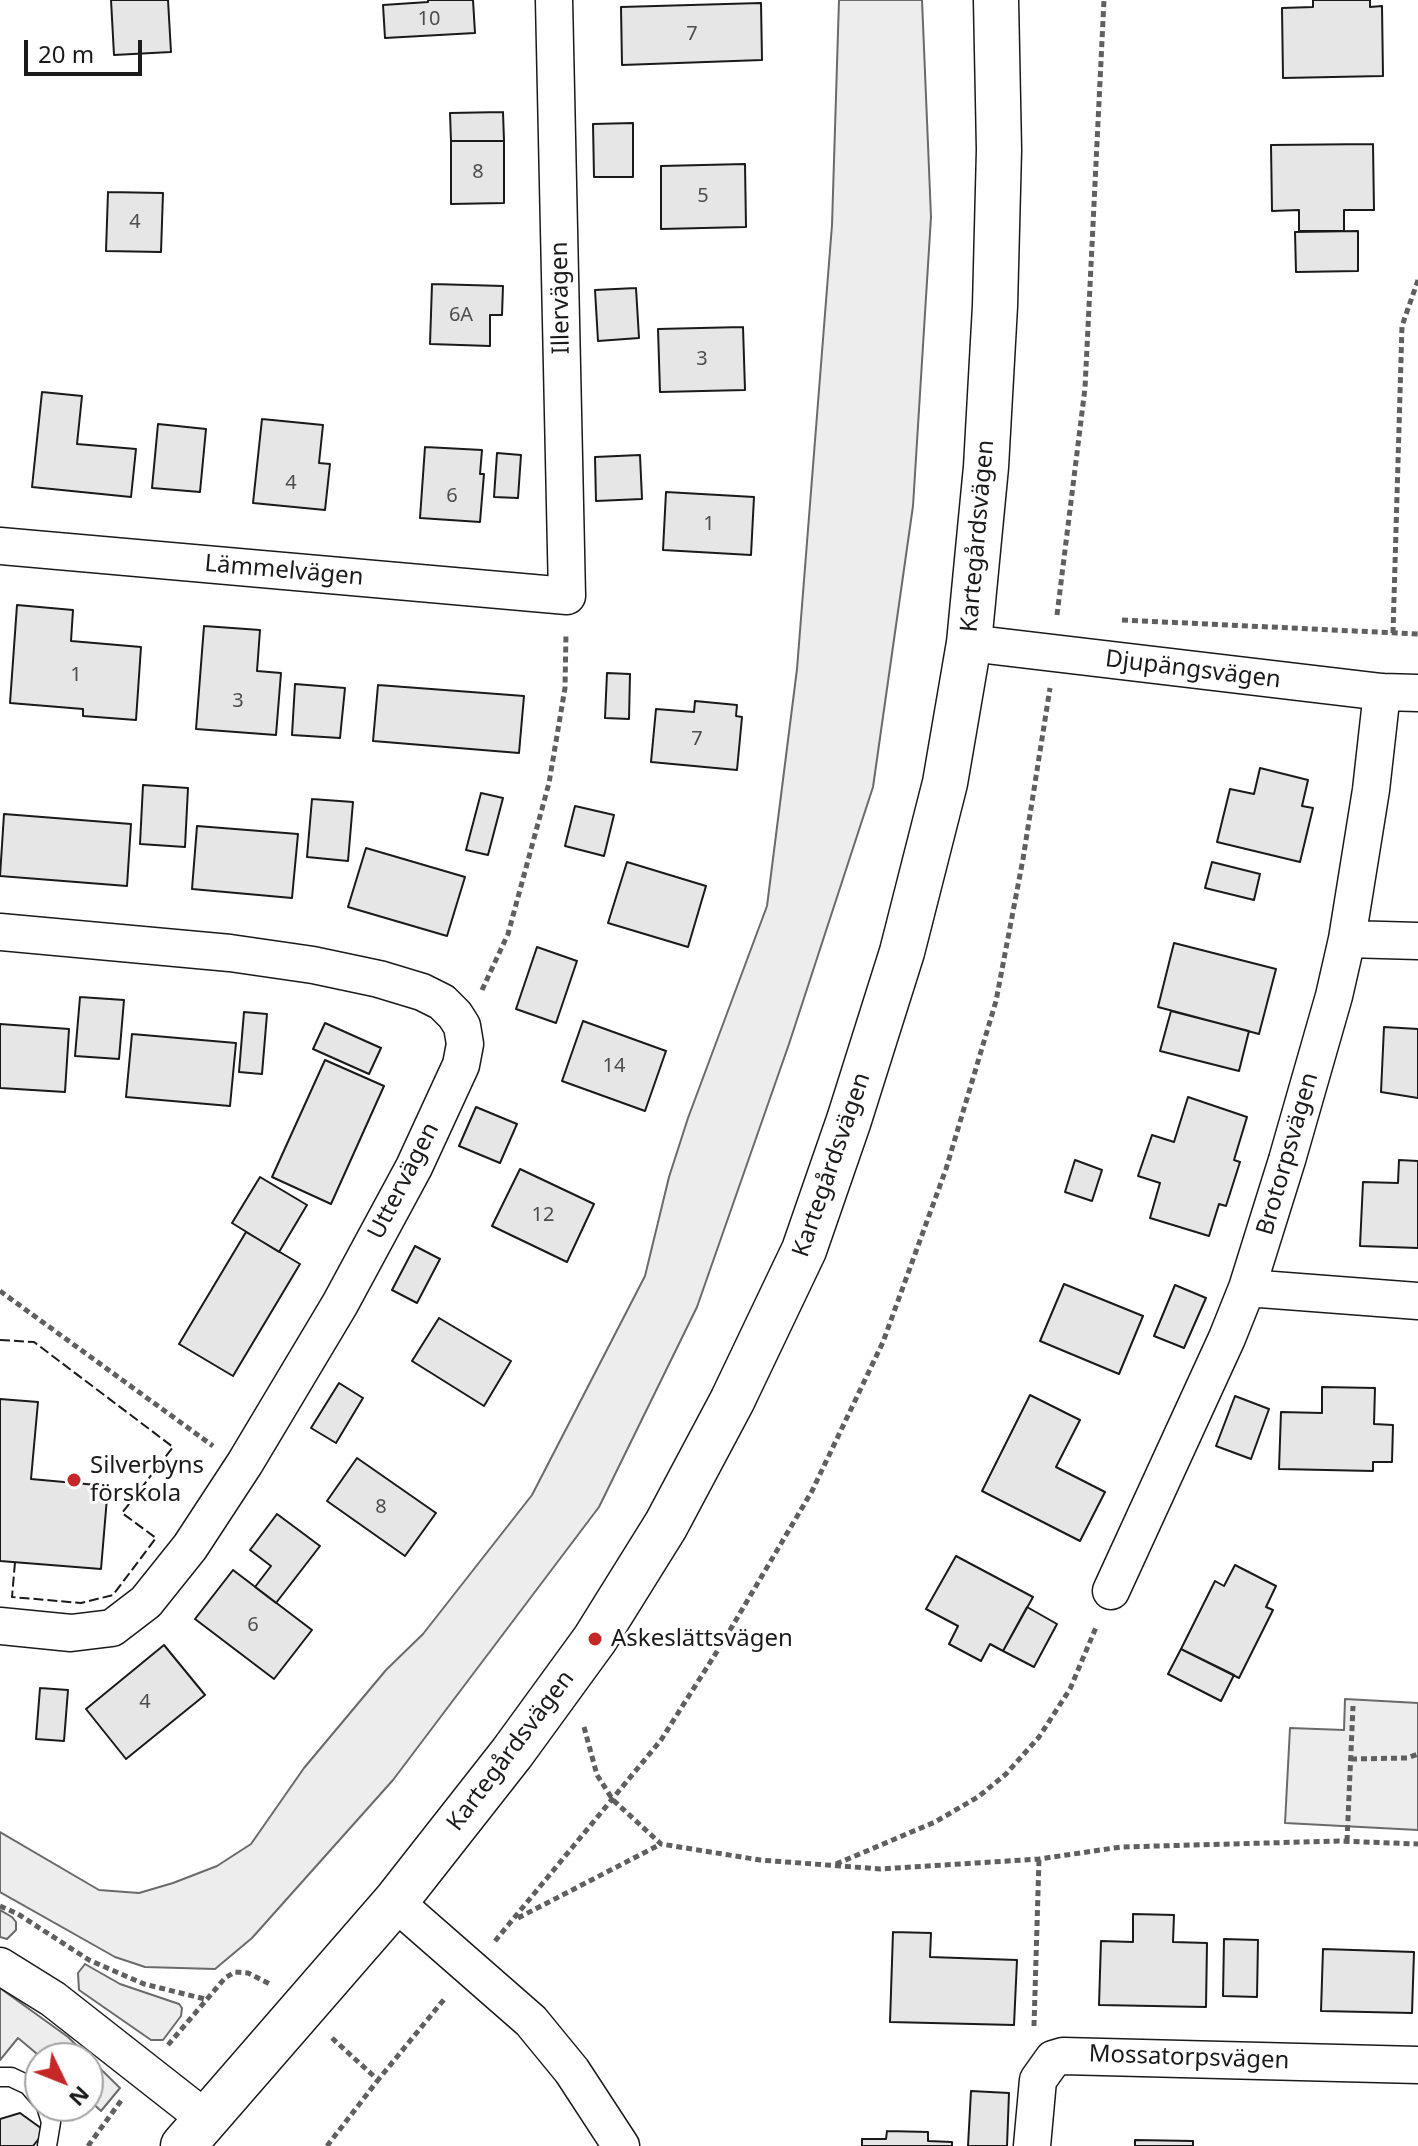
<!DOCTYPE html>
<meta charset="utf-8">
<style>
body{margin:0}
#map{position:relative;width:1418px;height:2146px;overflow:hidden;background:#fff;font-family:"Noto Sans",sans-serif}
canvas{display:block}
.north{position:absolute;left:24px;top:2042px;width:80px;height:80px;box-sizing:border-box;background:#fff;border:2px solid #a3a3a3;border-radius:50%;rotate:133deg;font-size:22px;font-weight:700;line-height:32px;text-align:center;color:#1a1a1a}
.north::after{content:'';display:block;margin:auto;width:28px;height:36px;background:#c62828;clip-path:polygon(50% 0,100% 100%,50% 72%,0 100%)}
.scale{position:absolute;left:24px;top:40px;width:118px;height:36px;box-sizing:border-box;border:4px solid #1a1a1a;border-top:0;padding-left:10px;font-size:24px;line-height:28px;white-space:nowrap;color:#1a1a1a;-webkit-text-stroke:6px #fff;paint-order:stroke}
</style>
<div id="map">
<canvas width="1418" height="2146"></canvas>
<div class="north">N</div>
<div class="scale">20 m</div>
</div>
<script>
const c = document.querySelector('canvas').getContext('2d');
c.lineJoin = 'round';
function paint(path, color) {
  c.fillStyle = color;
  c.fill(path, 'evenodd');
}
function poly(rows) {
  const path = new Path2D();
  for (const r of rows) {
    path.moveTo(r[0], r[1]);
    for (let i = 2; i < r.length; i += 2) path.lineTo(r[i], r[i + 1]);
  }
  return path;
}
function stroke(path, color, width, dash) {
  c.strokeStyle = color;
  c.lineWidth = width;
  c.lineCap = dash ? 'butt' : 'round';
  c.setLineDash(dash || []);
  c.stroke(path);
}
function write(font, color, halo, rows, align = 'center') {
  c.font = font + ' "Noto Sans",sans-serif';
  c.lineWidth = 6;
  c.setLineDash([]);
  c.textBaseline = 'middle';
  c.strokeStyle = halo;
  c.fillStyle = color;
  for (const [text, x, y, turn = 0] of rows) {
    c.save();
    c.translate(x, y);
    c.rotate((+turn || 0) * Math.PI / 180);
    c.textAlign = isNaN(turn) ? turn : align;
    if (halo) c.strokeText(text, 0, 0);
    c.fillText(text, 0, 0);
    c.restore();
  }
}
const built = poly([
 [839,0,922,0,931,217,913,506,873,787,789,1044,697,1307,599,1507,393,1780,252,1938,215,1969,145,1967,115,1957,0,1892,0,1832,99,1890,139,1893,173,1883,217,1866,251,1844,304,1768,386,1670,423,1634,532,1495,645,1276,669,1177,688,1118,767,906,797,669,832,225,839,0],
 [1345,1699,1418,1703,1418,1830,1285,1823,1290,1728,1344,1730,1345,1699],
 [0,1910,12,1917,16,1922,16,1930,7,1939,0,1937,0,1910],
 [85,1964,120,1984,179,2004,182,2008,181,2016,163,2040,151,2040,79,1990,78,1973,85,1964],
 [0,1988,68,2037,120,2088,101,2111,88,2099,88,2058,42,2058,18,2038,0,2060,0,1988]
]);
const building = poly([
 [111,0,168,0,171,52,114,55,111,0],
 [428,0,473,0,475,33,385,38,383,5,428,2,428,0],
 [1313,0,1370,0,1370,7,1382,6,1383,76,1283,78,1282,8,1313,7,1313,0],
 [761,3,762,60,622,65,621,7,761,3],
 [503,112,504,141,451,141,450,113,503,112],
 [633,123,633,177,594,177,593,124,633,123],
 [451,141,504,141,504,203,451,204,451,141],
 [1373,144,1374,210,1344,210,1344,231,1299,231,1299,210,1272,211,1271,145,1373,144],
 [745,164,746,227,661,229,661,166,745,164],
 [108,192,163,193,161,252,106,251,108,192],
 [1358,231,1358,271,1296,272,1295,232,1358,231],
 [432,284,503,286,502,315,490,315,490,346,430,344,432,284],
 [636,288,639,338,598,341,595,290,636,288],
 [743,327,745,390,660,392,658,329,743,327],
 [42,392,82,396,77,444,136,449,131,497,32,487,42,392],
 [262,419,323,425,319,463,330,464,325,510,253,503,262,419],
 [158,424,206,429,200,492,152,488,158,424],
 [425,447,482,450,480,474,484,474,480,522,420,518,425,447],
 [497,453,521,455,518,498,494,497,497,453],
 [640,455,642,499,596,501,595,457,640,455],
 [666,492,754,497,751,555,663,550,666,492],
 [17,605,73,610,71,641,141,647,136,720,83,716,83,709,10,703,17,605],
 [204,626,260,630,257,671,281,673,276,735,196,729,204,626],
 [607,673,630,674,629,719,605,718,607,673],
 [295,684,345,688,340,738,292,735,295,684],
 [378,685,524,696,519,753,373,741,378,685],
 [695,701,737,705,736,716,742,717,737,770,651,762,656,709,694,712,695,701],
 [1260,768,1308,780,1302,806,1313,808,1300,862,1217,842,1230,789,1254,794,1260,768],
 [143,785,188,788,185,847,140,844,143,785],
 [481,793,503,798,488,855,466,850,481,793],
 [312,799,353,802,348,861,307,857,312,799],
 [575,806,614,815,604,856,565,846,575,806],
 [4,814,131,824,127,886,0,876,4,814],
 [197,826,298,834,292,898,192,889,197,826],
 [366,848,465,877,447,936,348,907,366,848],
 [627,862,706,886,688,947,608,923,627,862],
 [1212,862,1260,874,1254,900,1205,888,1212,862],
 [1174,943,1276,969,1259,1034,1158,1007,1174,943],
 [537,947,577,961,556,1023,516,1009,537,947],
 [80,997,124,1000,119,1059,75,1056,80,997],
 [1171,1011,1249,1031,1239,1071,1160,1051,1171,1011],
 [244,1012,267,1014,262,1074,239,1072,244,1012],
 [583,1021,666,1051,645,1111,562,1081,583,1021],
 [325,1023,381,1048,369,1074,313,1049,325,1023],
 [0,1024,69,1029,65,1092,0,1088,0,1024],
 [1384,1027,1418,1029,1418,1098,1381,1092,1384,1027],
 [132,1034,236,1043,230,1106,126,1097,132,1034],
 [325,1060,384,1086,331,1204,272,1177,325,1060],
 [1188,1097,1247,1117,1234,1160,1240,1162,1226,1206,1219,1204,1209,1236,1150,1218,1160,1183,1138,1176,1152,1135,1174,1142,1188,1097],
 [476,1107,517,1124,500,1163,459,1146,476,1107],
 [1075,1160,1102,1170,1092,1201,1065,1192,1075,1160],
 [1399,1160,1418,1161,1418,1248,1360,1246,1363,1182,1398,1183,1399,1160],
 [520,1169,594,1204,567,1262,492,1226,520,1169],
 [260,1177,307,1205,279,1252,232,1223,260,1177],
 [246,1232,300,1264,233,1376,179,1344,246,1232],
 [415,1246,440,1259,417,1303,392,1290,415,1246],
 [1064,1284,1143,1316,1119,1374,1040,1341,1064,1284],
 [1175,1285,1206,1298,1184,1348,1154,1336,1175,1285],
 [439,1318,511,1361,484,1406,412,1361,439,1318],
 [339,1383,363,1398,336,1443,311,1428,339,1383],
 [1322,1387,1375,1388,1374,1424,1393,1425,1392,1462,1373,1462,1373,1471,1279,1469,1281,1412,1322,1413,1322,1387],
 [1030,1395,1080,1420,1056,1467,1105,1492,1080,1541,982,1491,1030,1395],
 [1235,1396,1269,1409,1251,1459,1216,1446,1235,1396],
 [0,1399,38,1402,31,1479,108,1486,101,1569,0,1561,0,1399],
 [357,1458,436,1513,405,1556,327,1501,357,1458],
 [277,1514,320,1546,276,1603,255,1587,271,1566,250,1550,277,1514],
 [956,1556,1033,1597,1003,1651,990,1644,981,1661,949,1644,958,1626,926,1609,956,1556],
 [1235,1565,1276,1586,1266,1607,1273,1610,1239,1678,1181,1649,1215,1581,1224,1586,1235,1565],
 [233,1570,312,1630,274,1679,195,1619,233,1570],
 [1027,1607,1057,1624,1034,1667,1003,1651,1027,1607],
 [164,1645,205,1695,126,1759,86,1709,164,1645],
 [1181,1649,1234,1675,1221,1701,1168,1674,1181,1649],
 [40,1688,68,1690,64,1741,36,1739,40,1688],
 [1133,1914,1174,1915,1173,1942,1207,1943,1206,2007,1099,2005,1101,1941,1133,1942,1133,1914],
 [893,1932,931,1933,930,1957,1017,1960,1014,2025,890,2022,893,1932],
 [1224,1939,1258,1940,1257,1997,1223,1996,1224,1939],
 [1323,1949,1414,1952,1412,2013,1321,2011,1323,1949],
 [971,2091,1009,2093,1007,2146,968,2146,971,2091],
 [20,2113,45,2131,33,2146,0,2146,0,2119,20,2113],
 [887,2131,928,2132,928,2141,952,2142,952,2146,862,2146,862,2139,886,2139,887,2131],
 [1135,2140,1193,2141,1193,2146,1135,2146,1135,2140]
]);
const path = poly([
 [1057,615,1085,388,1104,0],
 [1122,620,1418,634],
 [1393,633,1402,326,1418,280],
 [482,990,508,934,549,783,565,688,566,633],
 [0,1291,213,1446],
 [584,1727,597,1775,613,1800,661,1844,760,1860,880,1869,1039,1859,1121,1847,1339,1841,1418,1844],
 [1351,1759,1407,1758,1418,1754],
 [1347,1841,1353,1706],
 [836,1864,935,1822,978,1797,1006,1774,1039,1737,1070,1689,1097,1625],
 [0,1906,18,1914,89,1960,144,1984,205,1999],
 [518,1918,661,1844],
 [495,1941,661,1740,723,1642,812,1491,883,1342,946,1169,996,1001,1023,859,1050,688],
 [1034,2026,1039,1859],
 [332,2038,378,2080,446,1997],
 [168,2045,225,1978,235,1972,248,1973,270,1984],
 [88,2146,123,2098],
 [327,2146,378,2080]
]);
const service = poly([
 [0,2077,11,2077,28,2085,40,2099],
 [46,2106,51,2122,47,2146]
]);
const minor = poly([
 [0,546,567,596,554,0],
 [969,643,1382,692,1418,693],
 [0,932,230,953,313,965,379,979,422,992,442,1002,455,1015,462,1026,465,1044,461,1065,414,1167,340,1304,245,1463,190,1547,146,1602,112,1628,71,1633,0,1626],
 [1347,939,1418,941],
 [1247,1288,1418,1301],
 [1111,1591,1227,1338,1247,1288,1287,1160,1334,996,1347,939,1371,790,1382,692],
 [395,1902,531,2021,572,2071,621,2146],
 [0,1966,53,1999,206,2119],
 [1032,2146,1038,2080,1053,2059,1063,2056,1418,2065]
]);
const tertiary = poly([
 [183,2146,395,1902,512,1753,595,1639,666,1525,732,1401,804,1250,849,1120,902,952,945,783,969,643,986,467,995,306,999,150,996,0]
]);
const fence = poly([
 [0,1340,34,1342,173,1447,122,1513,156,1538,113,1595,81,1603,12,1597,15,1562,13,1562]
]);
const markers = [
 [74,1480,8,"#c62828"],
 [595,1639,8,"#c62828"]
];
const numberNames = [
 ["10",429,19],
 ["7",692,34],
 ["8",478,172],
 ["5",703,196],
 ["4",135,222],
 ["6A",461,315],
 ["3",702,359],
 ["4",291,483],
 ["6",452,496],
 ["1",709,524],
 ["1",76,675],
 ["3",238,701],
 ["7",697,739],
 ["14",614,1066],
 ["12",543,1215],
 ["8",381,1507],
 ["6",253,1625],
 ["4",145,1702]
];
const streetNames = [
 ["Illervägen",561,298,-91],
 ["Kartegårdsvägen",978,536,-85],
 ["Lämmelvägen",284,571,5],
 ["Djupängsvägen",1193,670,7],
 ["Brotorpsvägen",1288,1154,-74],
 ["Kartegårdsvägen",832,1165,-71],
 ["Uttervägen",404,1181,-63],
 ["Kartegårdsvägen",511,1751,-53],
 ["Mossatorpsvägen",1189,2058,2]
];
const poiNames = [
 ["Silverbyns",90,1466],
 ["förskola",90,1494],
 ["Askeslättsvägen",611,1639]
];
paint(built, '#ededed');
stroke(built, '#6a6a6a', 2);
paint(building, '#e6e6e6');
stroke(building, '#1a1a1a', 2);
stroke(service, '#1a1a1a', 21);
stroke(minor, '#1a1a1a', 39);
stroke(tertiary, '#1a1a1a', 47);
stroke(path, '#5f5f5f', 5, [6, 4]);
stroke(service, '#fff', 18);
stroke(minor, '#fff', 36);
stroke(tertiary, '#fff', 44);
stroke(fence, '#1a1a1a', 2, [10, 4]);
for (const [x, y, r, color] of markers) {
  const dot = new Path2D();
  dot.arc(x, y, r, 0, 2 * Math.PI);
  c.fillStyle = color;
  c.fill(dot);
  stroke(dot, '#fff', 3);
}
write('20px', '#4d4d4d', null, numberNames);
write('24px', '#1a1a1a', '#fff', streetNames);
write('24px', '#1a1a1a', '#fff', poiNames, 'left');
</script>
